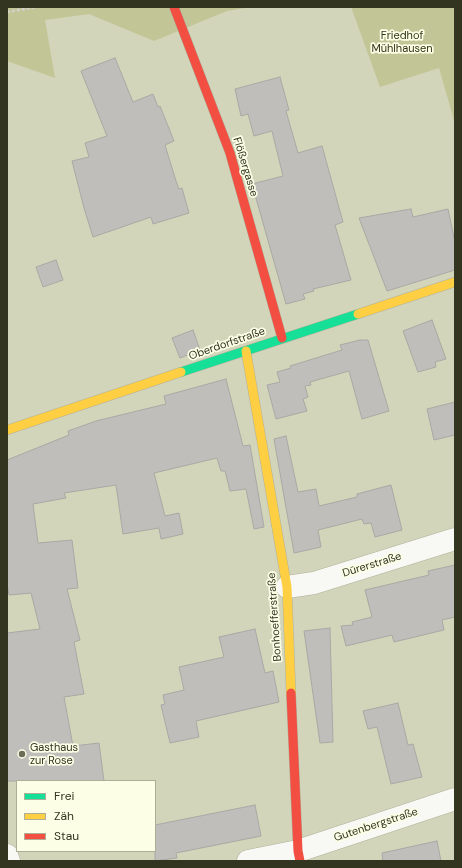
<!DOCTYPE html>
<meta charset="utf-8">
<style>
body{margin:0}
#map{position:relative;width:462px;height:868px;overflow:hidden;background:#d2d5b9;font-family:"DM Sans",sans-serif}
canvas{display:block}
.frame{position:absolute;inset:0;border:8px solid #333521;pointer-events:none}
.legend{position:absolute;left:16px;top:780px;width:140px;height:72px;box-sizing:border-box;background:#fcffe6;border:1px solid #acae97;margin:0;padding:5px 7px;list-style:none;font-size:12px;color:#333521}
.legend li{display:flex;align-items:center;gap:8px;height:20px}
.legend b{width:20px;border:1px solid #acae97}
</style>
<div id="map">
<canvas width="462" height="868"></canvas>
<div class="frame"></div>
<ul class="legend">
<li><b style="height:5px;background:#16e098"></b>Frei</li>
<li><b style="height:5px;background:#ffcf43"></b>Zäh</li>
<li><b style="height:5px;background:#f24e42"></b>Stau</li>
</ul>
</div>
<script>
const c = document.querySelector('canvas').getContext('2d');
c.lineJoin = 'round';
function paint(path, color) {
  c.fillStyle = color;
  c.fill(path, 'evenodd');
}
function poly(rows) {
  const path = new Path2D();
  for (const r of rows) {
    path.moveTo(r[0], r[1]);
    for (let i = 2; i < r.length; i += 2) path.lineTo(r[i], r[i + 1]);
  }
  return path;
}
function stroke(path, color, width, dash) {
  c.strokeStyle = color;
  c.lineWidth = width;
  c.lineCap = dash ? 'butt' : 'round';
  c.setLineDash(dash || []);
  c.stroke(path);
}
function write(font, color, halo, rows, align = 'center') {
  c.font = font + ' "DM Sans",sans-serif';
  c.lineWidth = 3.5;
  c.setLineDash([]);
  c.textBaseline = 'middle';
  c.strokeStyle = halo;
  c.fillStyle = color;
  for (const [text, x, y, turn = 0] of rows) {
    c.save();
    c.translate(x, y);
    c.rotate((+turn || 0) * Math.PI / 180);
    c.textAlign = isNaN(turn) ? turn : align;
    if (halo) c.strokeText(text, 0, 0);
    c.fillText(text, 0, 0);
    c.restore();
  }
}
const green = poly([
 [7,7,251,7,227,11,154,41,89,14,45,20,55,78,7,61],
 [351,7,455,7,455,124,439,68,380,87]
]);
const building = poly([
 [115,58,133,102,153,94,158,107,160,106,174,141,165,145,176,181,179,189,182,188,189,213,153,224,151,217,93,237,84,208,72,161,89,157,85,143,107,136,81,71,115,58],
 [280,77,289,110,286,111,298,153,322,146,343,222,335,225,351,280,313,289,314,291,303,294,305,299,286,304,252,184,283,176,272,131,254,136,248,114,241,116,235,89,280,77],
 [411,209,413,217,448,209,455,242,455,270,387,291,359,218,411,209],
 [56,260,63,280,43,287,36,267,56,260],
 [432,320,446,359,435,362,436,367,418,372,403,331,432,320],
 [193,330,200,350,180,358,172,338,193,330],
 [360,340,368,340,389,411,362,419,349,371,310,382,311,385,305,386,308,397,303,399,307,411,276,419,267,385,280,382,277,372,291,368,290,366,342,350,340,345,360,340],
 [226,379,243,446,250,445,264,527,254,529,246,489,230,491,225,471,221,471,217,458,154,473,165,516,179,513,183,534,161,539,159,528,123,534,116,485,64,493,66,498,33,504,38,543,72,540,78,588,67,589,80,640,74,642,84,694,64,697,73,746,99,743,104,781,7,781,7,633,40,629,31,593,9,595,7,584,7,460,69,435,68,431,96,421,166,404,164,396,226,379],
 [455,402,455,435,434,440,427,409,455,402],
 [286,436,298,492,316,489,319,506,357,497,357,494,391,485,402,530,375,537,371,523,364,524,362,519,318,530,321,547,294,553,274,439,286,436],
 [455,565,455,617,442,620,444,630,394,642,392,635,346,646,341,626,353,625,352,622,372,617,365,590,429,575,428,571,455,565],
 [330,628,333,742,320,743,304,631,330,628],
 [255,629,265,673,273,671,279,702,196,721,199,737,170,743,161,705,165,704,163,695,184,690,179,667,224,657,219,637,255,629],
 [398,703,408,745,413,744,422,777,391,784,377,727,368,729,363,711,398,703],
 [255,805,261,836,176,853,177,858,155,861,155,825,255,805],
 [437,841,441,861,383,861,382,853,437,841]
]);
const path = poly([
 [7,12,36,7]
]);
const street = poly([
 [287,587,314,583,455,539],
 [7,855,9,861],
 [248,861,298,851,455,799]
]);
const fast = poly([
 [181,372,358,314]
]);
const slow = poly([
 [358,314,455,282],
 [246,351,287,587,291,693],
 [7,430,181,372]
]);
const jam = poly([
 [174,7,230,153,282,338],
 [291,693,298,851,300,861]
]);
const markers = [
 [22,754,4,"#6b6d56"]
];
const parkNames = [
 ["Friedhof",402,36],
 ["Mühlhausen",402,49]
];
const streetNames = [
 ["Flößergasse",245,167,73],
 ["Oberdorfstraße",227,344,-19],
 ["Dürerstraße",372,565,-17],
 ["Bonhoefferstraße",275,617,-94],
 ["Gutenbergstraße",376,825,-18]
];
const poiNames = [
 ["Gasthaus",30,748],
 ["zur Rose",30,761]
];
paint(green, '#c2c697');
paint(building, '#bfbebb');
stroke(building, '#a9a8a4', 1);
stroke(street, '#afb19b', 23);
stroke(fast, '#afb19b', 10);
stroke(slow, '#afb19b', 10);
stroke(jam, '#afb19b', 10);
stroke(path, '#d2d2ca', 2.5, [3, 2]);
stroke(street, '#f8f9f4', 22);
stroke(fast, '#16e098', 9);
stroke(slow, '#ffcf43', 9);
stroke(jam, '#f24e42', 9);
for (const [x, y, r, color] of markers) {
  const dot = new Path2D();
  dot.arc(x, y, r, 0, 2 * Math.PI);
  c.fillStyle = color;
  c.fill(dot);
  stroke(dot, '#fcffe6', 1.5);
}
write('11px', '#313414', '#fcffe6', parkNames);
write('11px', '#333521', '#fcffe6', streetNames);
write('11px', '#333521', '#fcffe6', poiNames, 'left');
</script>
